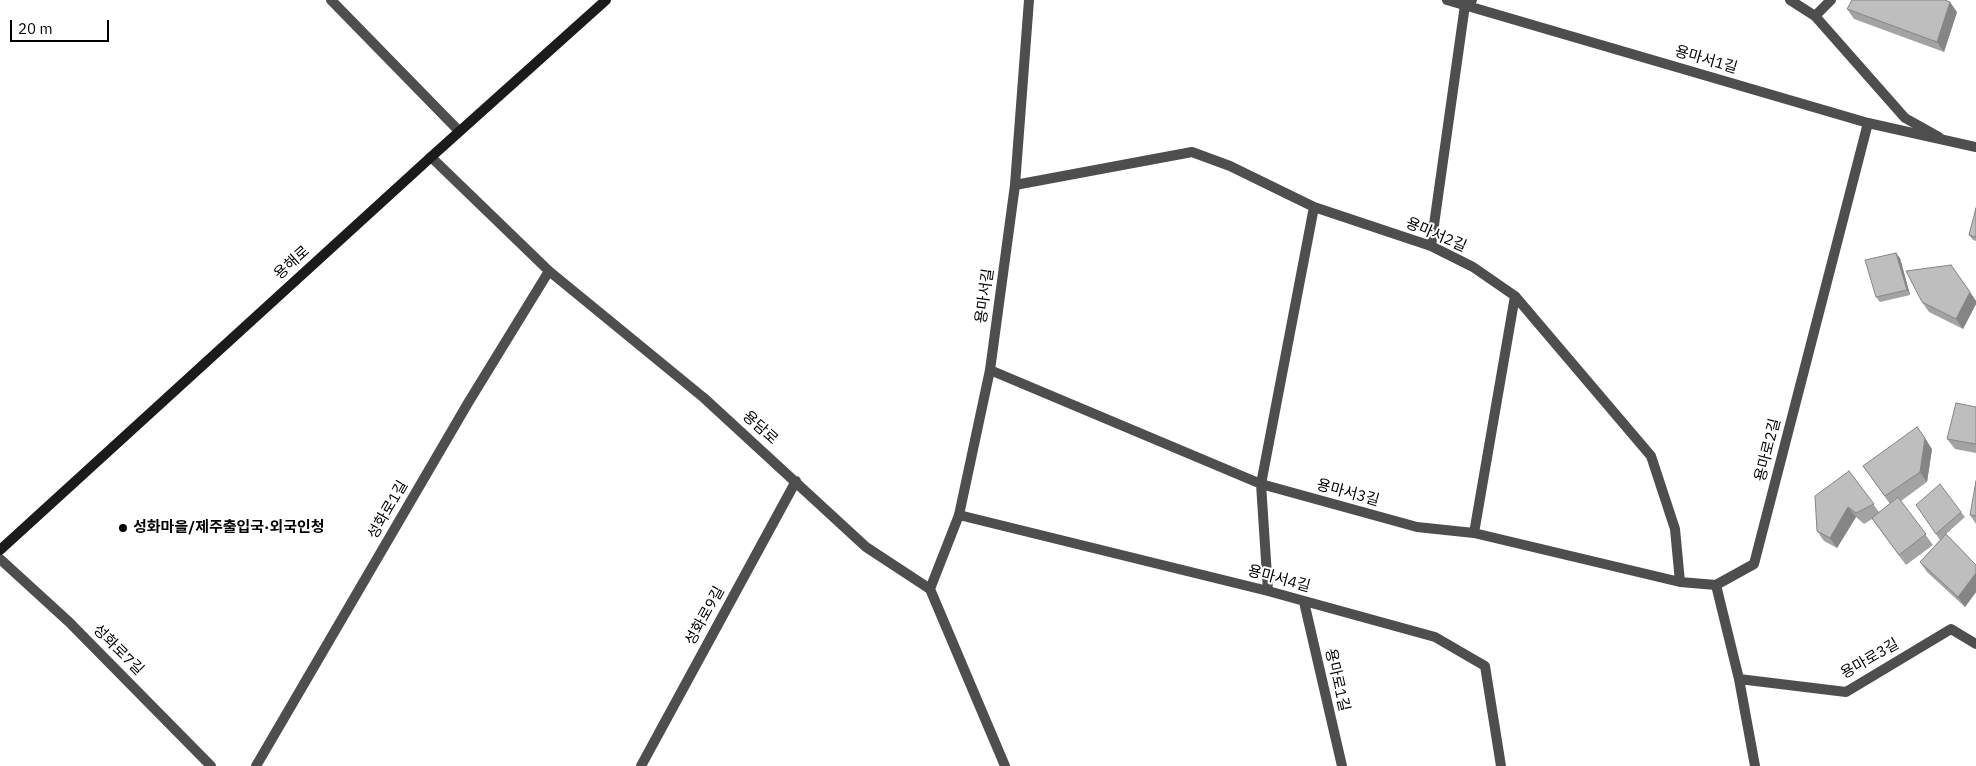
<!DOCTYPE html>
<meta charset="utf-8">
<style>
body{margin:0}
#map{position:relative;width:1976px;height:766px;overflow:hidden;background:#fff;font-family:"IBM Plex Sans",sans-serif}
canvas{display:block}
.scale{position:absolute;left:10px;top:20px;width:99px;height:22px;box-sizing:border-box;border:2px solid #000;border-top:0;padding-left:6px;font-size:15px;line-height:18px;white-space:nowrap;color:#000;-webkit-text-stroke:4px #fff;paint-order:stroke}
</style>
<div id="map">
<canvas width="1976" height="766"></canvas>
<div class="scale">20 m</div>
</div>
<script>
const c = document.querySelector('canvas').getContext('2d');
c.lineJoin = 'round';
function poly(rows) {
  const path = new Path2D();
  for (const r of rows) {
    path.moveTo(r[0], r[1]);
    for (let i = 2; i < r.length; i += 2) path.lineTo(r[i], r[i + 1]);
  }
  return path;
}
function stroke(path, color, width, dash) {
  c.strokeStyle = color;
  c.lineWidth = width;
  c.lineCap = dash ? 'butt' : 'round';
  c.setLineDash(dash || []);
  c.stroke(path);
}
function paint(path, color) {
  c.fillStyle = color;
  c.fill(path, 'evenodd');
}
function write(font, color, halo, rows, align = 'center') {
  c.font = font + ' "IBM Plex Sans","Noto Sans KR",sans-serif';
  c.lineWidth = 4;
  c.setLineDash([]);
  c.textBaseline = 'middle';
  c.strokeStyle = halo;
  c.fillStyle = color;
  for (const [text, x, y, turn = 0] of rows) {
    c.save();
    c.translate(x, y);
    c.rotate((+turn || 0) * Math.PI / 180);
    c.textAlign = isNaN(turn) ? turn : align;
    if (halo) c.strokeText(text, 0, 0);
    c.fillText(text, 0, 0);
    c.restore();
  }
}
const minor = poly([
 [331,0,459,131],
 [1790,0,1815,16,1905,118,1939,137],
 [1815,16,1831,0],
 [431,157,549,271,704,398,866,547,930,589],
 [1015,185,1192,152,1230,166,1314,207,1431,246,1473,267,1515,296,1651,456,1675,529,1680,582],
 [1431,246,1465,5,1472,0],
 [990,370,1261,484,1417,527,1474,533,1680,582,1716,585],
 [959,515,1268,591,1435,637,1485,666,1501,766],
 [1474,533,1515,296],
 [0,559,69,622,211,766],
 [1268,591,1261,484,1314,207],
 [1304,602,1342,766],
 [1739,679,1846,692,1951,629,1976,644],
 [256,766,468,403,549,271],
 [641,766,796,481],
 [1755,766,1739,679,1716,585,1754,564,1868,123]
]);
const tertiary = poly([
 [1447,0,1868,123,1976,147],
 [1005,766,930,589,959,515,990,370,1015,185,1029,0]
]);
const secondary = poly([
 [0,550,431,157,606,0]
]);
const wall = poly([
 [1847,9,1957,12,1944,52,1854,19],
 [1976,208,1976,241,1973,240,1969,235],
 [1900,258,1910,295,1880,302,1876,297],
 [1951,265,1976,301,1976,304,1963,329,1929,312,1922,302],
 [1976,407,1976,453,1955,449,1947,439],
 [1932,449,1927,482,1901,501,1933,545,1906,565,1872,519,1864,524,1856,517,1837,548,1824,541,1817,531,1849,471,1879,512,1890,504,1863,466],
 [1916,505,1961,512,1965,517,1946,534,1976,565,1976,592,1965,607,1927,572,1920,562,1940,540],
 [1970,515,1976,516,1976,524]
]);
const shadedWall = poly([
 [1950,2,1957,12,1944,52,1937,42],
 [1896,253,1900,258,1910,295,1907,290],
 [1970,292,1976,301,1976,304,1963,329,1956,319],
 [1925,438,1932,449,1927,482,1920,472],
 [1848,507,1856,517,1837,548,1830,538],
 [1976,573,1976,592,1965,607,1958,597]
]);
const building = poly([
 [1852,0,1945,0,1950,2,1937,42,1847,9,1852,0],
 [1976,208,1976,237,1969,235,1976,208],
 [1896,253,1907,290,1876,297,1865,260,1896,253],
 [1951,265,1970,292,1956,319,1922,302,1906,271,1951,265],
 [1956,403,1976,407,1976,444,1947,439,1956,403],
 [1917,427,1925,438,1920,472,1885,496,1863,466,1917,427],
 [1849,471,1874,504,1856,513,1848,507,1830,538,1817,531,1815,496,1849,471],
 [1976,481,1976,516,1970,515,1976,481],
 [1940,484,1961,512,1936,534,1916,505,1940,484],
 [1898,497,1926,534,1899,555,1872,518,1898,497],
 [1946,534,1976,565,1976,573,1958,597,1920,562,1946,534]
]);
const markers = [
 [123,528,5,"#000"]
];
const streetNames = [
 ["용마서1길",1706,60,16],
 ["용마서2길",1436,235,23],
 ["용해로",292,263,-42],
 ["용마서길",985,296,-82],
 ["용담로",760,428,42],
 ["용마로2길",1768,450,-76],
 ["용마서3길",1348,493,15],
 ["성화로1길",388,510,-60],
 ["용마서4길",1279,579,15],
 ["성화로9길",705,616,-61],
 ["성화로7길",118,650,45],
 ["용마로3길",1870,659,-30],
 ["용마로1길",1337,680,77]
];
const poiNames = [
 ["성화마을/제주출입국·외국인청",133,528]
];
stroke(minor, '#4e4e4e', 10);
stroke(tertiary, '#4e4e4e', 10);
stroke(secondary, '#1b1b1b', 10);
paint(wall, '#a3a3a3');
paint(shadedWall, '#858585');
paint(building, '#bebebe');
stroke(building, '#858585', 1);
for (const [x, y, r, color] of markers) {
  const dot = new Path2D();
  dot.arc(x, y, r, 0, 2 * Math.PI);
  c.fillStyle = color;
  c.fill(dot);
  stroke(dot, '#fff', 2);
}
write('15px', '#000', '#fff', streetNames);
write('bold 15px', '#000', '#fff', poiNames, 'left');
</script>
